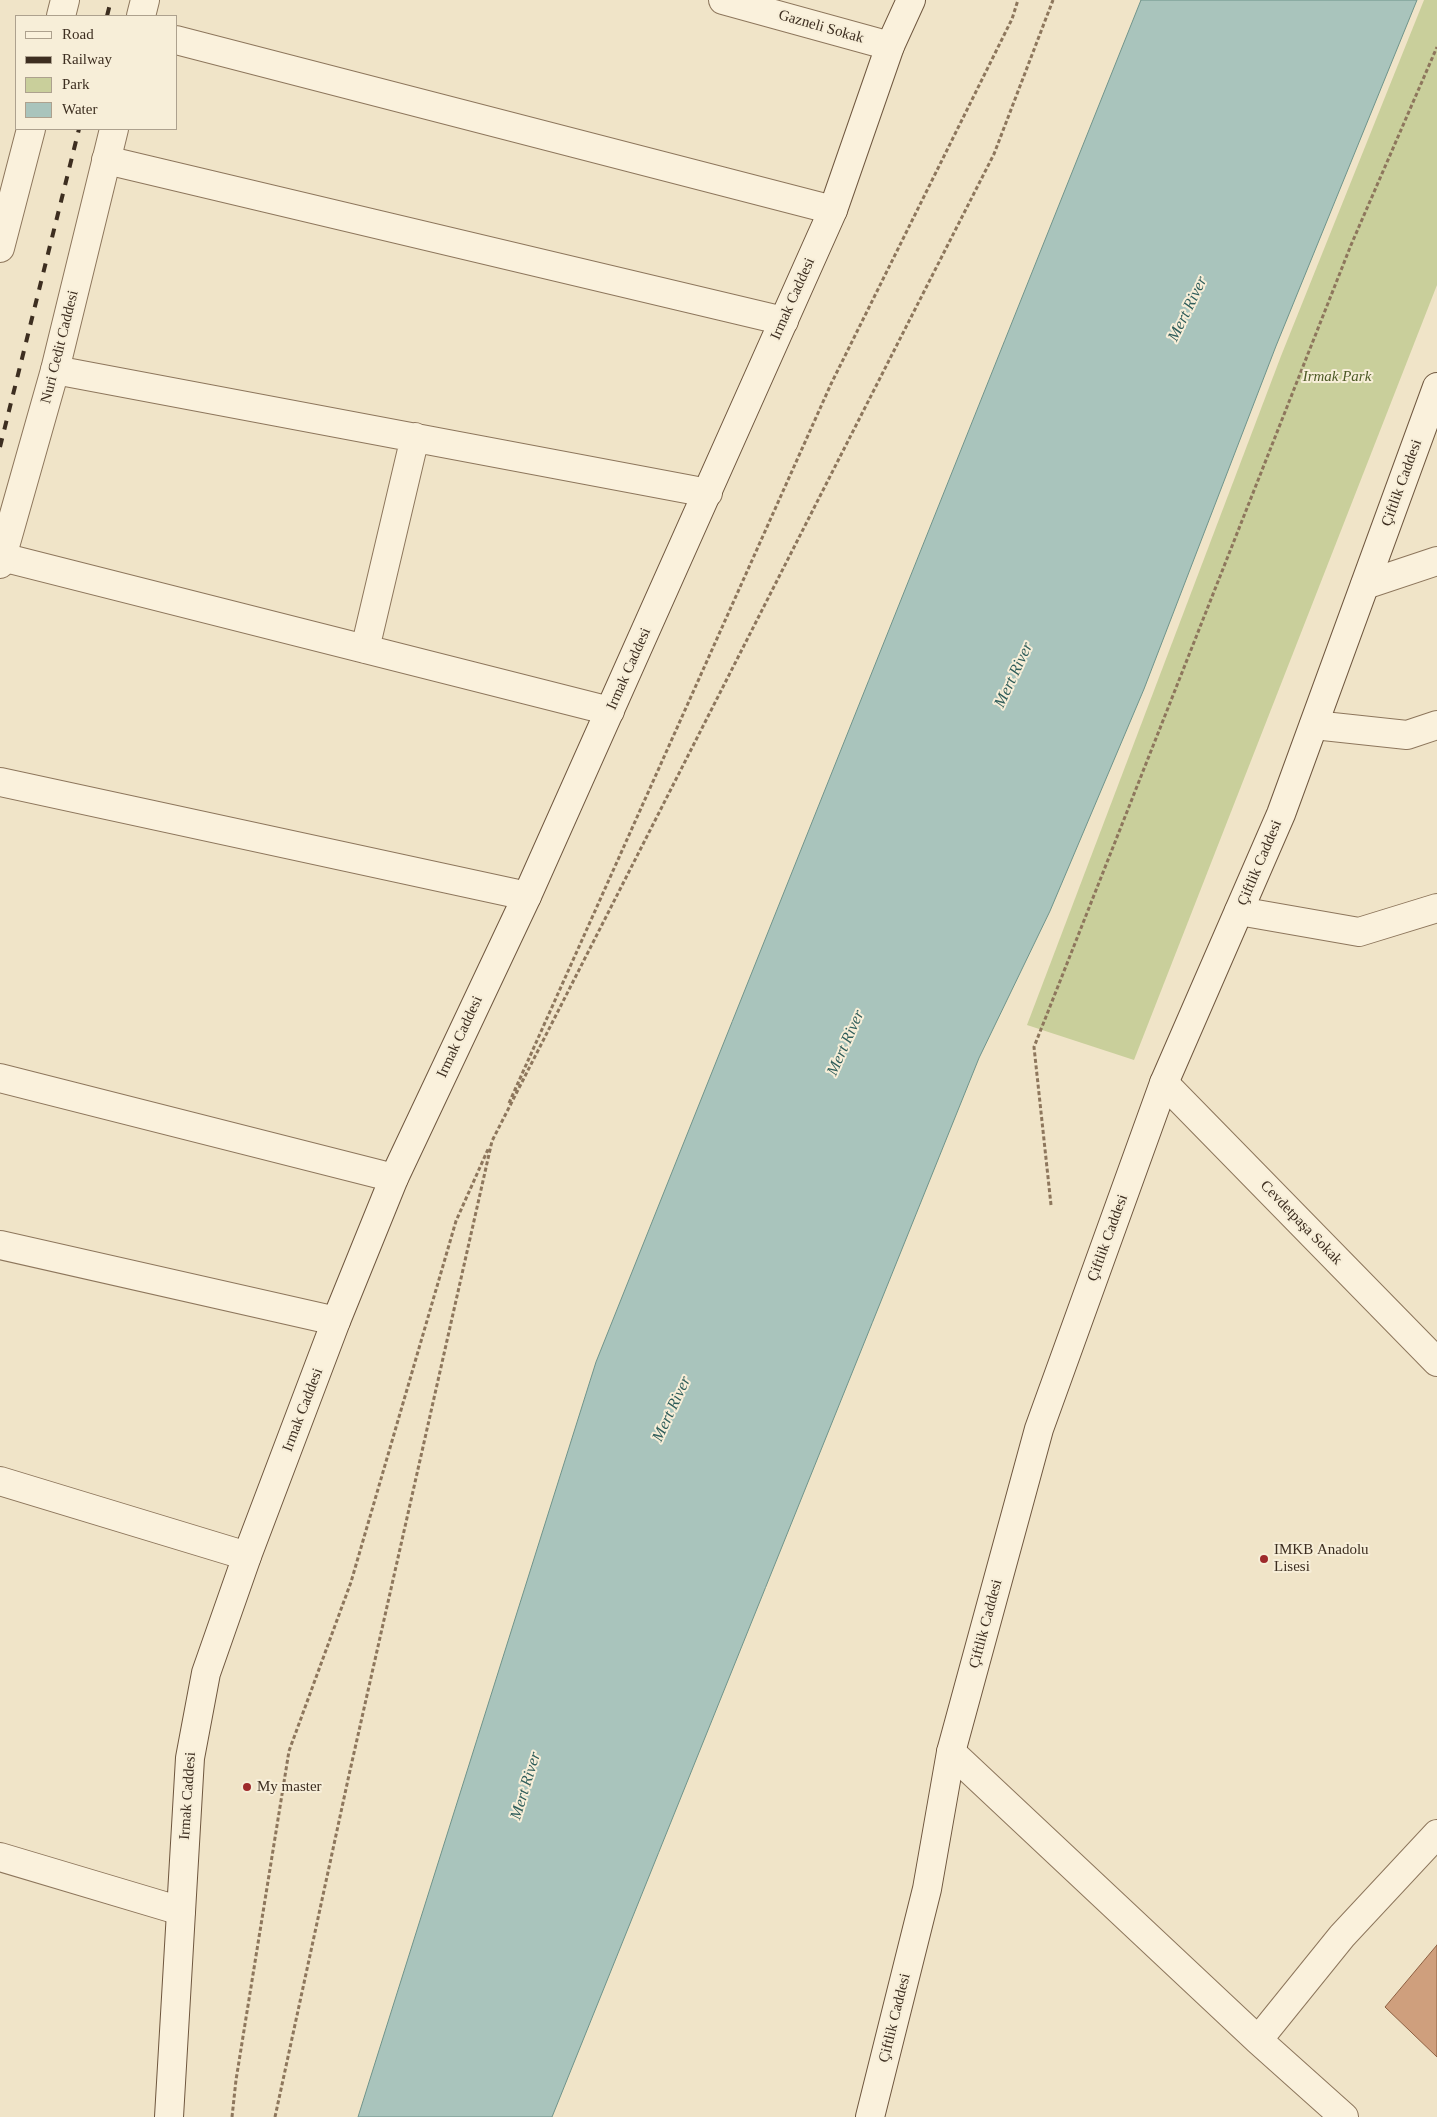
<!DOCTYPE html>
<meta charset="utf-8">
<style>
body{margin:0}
#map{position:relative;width:1437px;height:2117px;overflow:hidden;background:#f0e4c8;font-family:Georgia,serif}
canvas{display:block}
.legend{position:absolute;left:15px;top:15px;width:162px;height:115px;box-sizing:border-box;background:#f7eed8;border:1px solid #ada18e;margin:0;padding:6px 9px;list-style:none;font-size:15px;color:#3d2e20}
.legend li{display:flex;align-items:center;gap:10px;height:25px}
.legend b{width:25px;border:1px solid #ada18e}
</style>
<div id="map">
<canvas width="1437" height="2117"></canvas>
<ul class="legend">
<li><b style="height:6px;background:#faf1dc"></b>Road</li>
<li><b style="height:6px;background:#3d2e20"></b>Railway</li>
<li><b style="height:14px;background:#c9cf9b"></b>Park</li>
<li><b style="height:14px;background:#a9c4bc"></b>Water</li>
</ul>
</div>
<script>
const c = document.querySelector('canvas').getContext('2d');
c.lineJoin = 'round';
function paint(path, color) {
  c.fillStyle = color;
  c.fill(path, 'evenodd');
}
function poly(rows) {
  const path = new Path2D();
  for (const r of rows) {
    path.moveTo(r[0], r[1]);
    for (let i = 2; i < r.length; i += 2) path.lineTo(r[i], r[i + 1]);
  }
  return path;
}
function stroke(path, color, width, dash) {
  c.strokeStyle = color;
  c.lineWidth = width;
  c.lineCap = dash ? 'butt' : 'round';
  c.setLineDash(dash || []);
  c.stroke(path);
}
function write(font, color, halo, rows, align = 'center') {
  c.font = font + ' Georgia,serif';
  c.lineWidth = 4;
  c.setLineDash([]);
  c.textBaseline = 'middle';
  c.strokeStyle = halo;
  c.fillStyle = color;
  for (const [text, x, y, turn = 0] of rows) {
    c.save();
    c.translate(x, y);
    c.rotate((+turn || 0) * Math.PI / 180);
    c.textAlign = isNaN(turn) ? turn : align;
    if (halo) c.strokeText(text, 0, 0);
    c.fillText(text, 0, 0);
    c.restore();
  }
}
const green = poly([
 [1424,0,1437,0,1437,285,1134,1060,1027,1025,1281,356]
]);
const water = poly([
 [1141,0,1417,0,1276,346,1144,689,1050,911,979,1058,552,2117,358,2117,596,1362,1141,0]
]);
const building = poly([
 [1437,1945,1437,2057,1385,2007,1437,1945]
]);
const path = poly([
 [509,1103,831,384,1012,19,1018,0],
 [1051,1205,1034,1047,1351,245,1437,47],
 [232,2117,236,2080,289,1751,351,1582,456,1221,489,1147],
 [275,2117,349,1775,492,1141,994,154,1053,0]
]);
const minor = poly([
 [723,0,890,46],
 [176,40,833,210],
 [106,160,784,321],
 [55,370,708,493],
 [2,557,610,711],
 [1365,585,1437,561],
 [365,649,415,437],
 [1314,725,1407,735,1437,725],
 [0,782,527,896],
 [1239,911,1359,932,1437,908],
 [0,1078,394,1178],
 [1164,1083,1437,1362],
 [0,1245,336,1321],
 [0,1481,247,1556],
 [951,1752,1258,2040,1344,2117],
 [0,1857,181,1911],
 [1258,2040,1342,1936,1437,1834]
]);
const tertiary = poly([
 [61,16,65,0],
 [141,16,145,0],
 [0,248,31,129],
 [0,564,55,370,114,129]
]);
const secondary = poly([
 [169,2117,190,1758,206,1673,247,1556,336,1321,394,1178,527,896,833,210,890,46,911,0],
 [870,2117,927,1889,951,1752,1039,1429,1164,1083,1281,814,1437,387]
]);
const rail = poly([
 [107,16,111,0],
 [0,447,79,129]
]);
const markers = [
 [1264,1559,5,"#9e2a2b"],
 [247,1787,5,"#9e2a2b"]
];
const streetNames = [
 ["Gazneli Sokak",821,27,16],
 ["Irmak Caddesi",793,299,-66],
 ["Nuri Cedit Caddesi",60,347,-76],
 ["Çiftlik Caddesi",1402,483,-70],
 ["Irmak Caddesi",629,669,-66],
 ["Çiftlik Caddesi",1260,863,-67],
 ["Irmak Caddesi",460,1037,-65],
 ["Cevdetpaşa Sokak",1301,1223,46],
 ["Çiftlik Caddesi",1108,1238,-70],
 ["Irmak Caddesi",303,1410,-69],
 ["Çiftlik Caddesi",986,1624,-75],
 ["Irmak Caddesi",188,1796,-86],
 ["Çiftlik Caddesi",895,2018,-76]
];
const parkNames = [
 ["Irmak Park",1337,377]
];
const poiNames = [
 ["IMKB Anadolu",1274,1550],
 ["Lisesi",1274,1567],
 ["My master",257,1787]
];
const waterNames = [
 ["Mert River",1188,309,-64],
 ["Mert River",1014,675,-65],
 ["Mert River",846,1043,-66],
 ["Mert River",672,1409,-65],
 ["Mert River",526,1786,-73]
];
paint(green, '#c9cf9b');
paint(water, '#a9c4bc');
stroke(water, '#6f938a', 1);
paint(building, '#cf9f7d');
stroke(building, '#8d5f41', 1);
stroke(minor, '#8d765c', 30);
stroke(tertiary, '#8d765c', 30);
stroke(secondary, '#6f573f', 30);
stroke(path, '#8d765c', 3, [4, 2.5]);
stroke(minor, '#faf1dc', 28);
stroke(tertiary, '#faf1dc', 28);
stroke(secondary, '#faf1dc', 28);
stroke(rail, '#3d2e20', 4, [9, 9]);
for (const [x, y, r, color] of markers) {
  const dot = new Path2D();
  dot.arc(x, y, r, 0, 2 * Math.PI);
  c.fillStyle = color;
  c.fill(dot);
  stroke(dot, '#f7eed8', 2);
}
write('15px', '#3d2e20', '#f7eed8', streetNames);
write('italic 15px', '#4d5a26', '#f7eed8', parkNames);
write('15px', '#3d2e20', '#f7eed8', poiNames, 'left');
write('italic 16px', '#2f5d5a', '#f7eed8', waterNames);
</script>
